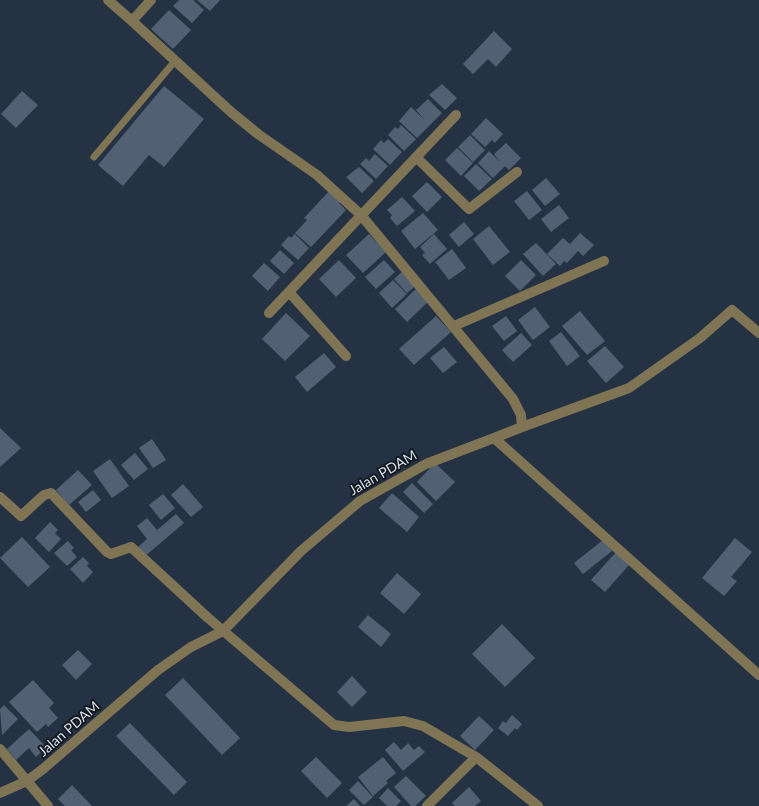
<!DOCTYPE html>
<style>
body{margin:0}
canvas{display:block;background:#253244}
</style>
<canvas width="759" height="806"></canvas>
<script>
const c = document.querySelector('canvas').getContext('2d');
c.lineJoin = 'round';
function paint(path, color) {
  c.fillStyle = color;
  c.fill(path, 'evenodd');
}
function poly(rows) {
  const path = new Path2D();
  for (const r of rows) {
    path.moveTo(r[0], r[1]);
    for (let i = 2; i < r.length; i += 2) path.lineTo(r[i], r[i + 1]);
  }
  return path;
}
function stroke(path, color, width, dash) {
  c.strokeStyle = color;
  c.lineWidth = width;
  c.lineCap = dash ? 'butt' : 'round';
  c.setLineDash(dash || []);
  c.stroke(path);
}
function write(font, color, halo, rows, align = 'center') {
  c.font = font + ' Lato,sans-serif';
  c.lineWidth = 4;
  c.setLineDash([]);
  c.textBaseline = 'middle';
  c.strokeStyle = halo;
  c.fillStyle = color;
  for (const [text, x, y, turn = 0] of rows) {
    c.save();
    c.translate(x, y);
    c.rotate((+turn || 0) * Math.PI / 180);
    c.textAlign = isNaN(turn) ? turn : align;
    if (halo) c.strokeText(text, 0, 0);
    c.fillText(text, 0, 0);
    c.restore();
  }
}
const building = poly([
 [179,0,193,0,204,10,192,23,173,6],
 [197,0,220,0,210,11],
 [169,10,191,30,173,49,151,29],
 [494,31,512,49,496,67,488,59,473,74,463,64],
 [442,84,457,98,445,110,429,95],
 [164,86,204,119,164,167,149,155,123,186,98,165],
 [22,91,38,105,16,128,1,114],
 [428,99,442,113,417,138,399,121,411,107,425,120,416,110],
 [486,118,503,134,495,143,492,140,485,147,471,134],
 [401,125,416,139,404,151,388,135,395,127,398,129],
 [470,135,485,150,473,162,458,147],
 [388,139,402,152,390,165,373,149,381,140,384,143],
 [506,143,521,158,509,170,505,166,493,178,478,163,489,151,500,162,494,154],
 [457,148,473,163,461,176,445,160],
 [375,154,388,166,376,179,360,164,366,158,369,161],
 [476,164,492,179,479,191,464,176],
 [359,167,374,181,362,193,346,177],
 [546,178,560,194,545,206,532,190],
 [427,182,442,197,427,212,412,196],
 [331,189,343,199,339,203,346,210,311,247,295,233,307,220,304,218],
 [527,191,542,210,529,220,514,201],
 [402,197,415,211,397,226,390,218,392,215,387,210],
 [559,205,569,218,551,232,541,219],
 [423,213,438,230,415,249,401,231],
 [464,222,474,234,459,247,449,235],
 [489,226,510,252,493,265,473,239],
 [580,233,594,245,583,256,578,251,567,263,564,261,560,266,547,254,563,238,570,244],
 [295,234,309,248,298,260,281,245,289,236,291,238],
 [369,234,386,252,363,273,346,255],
 [434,234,447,249,430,264,422,255,425,253,420,247],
 [536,243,556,264,543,276,523,254],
 [452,249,466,268,449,280,435,262],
 [280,250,294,263,284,274,270,261],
 [339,260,356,278,336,297,319,279],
 [384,260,395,272,376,289,365,277],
 [521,260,536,275,520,291,505,276],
 [264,263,280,277,268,291,252,276],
 [405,269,418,284,407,293,394,279],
 [393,280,407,294,392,308,379,293],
 [419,286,431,299,407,322,395,309],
 [535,307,550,327,533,340,518,320],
 [580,311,605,341,587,355,562,326],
 [286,313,310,336,285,361,262,339],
 [436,316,451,332,414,365,399,349],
 [506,316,517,331,504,341,492,326],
 [561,332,580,356,567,366,549,341],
 [521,333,532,345,513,362,502,350],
 [605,346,624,367,606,383,587,361],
 [444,347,457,362,443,373,430,358],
 [324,353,336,367,307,392,295,377],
 [0,428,21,448,0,467],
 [152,439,166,460,153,468,139,448],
 [135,453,148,469,134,480,121,465],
 [110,459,129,486,112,498,93,471],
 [435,463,455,482,436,501,417,482],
 [78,470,92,485,69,505,56,490],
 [412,483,433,504,424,513,403,492],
 [183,484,203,507,191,517,171,495],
 [93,490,101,500,86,512,78,502],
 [392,493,419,517,407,532,379,508],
 [163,494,175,508,161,520,149,505],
 [176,514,184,523,144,557,137,548,147,539,137,526,147,518,157,530],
 [50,522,58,530,55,533,61,539,49,552,35,538],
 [22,537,50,567,28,587,0,558],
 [735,538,752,552,731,577,737,581,724,596,702,578],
 [603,540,612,551,583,574,574,563],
 [68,541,74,548,71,550,77,557,67,566,54,553],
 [616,552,630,564,605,592,591,580],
 [83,557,89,563,87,566,93,572,83,583,70,569],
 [397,573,421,594,404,614,380,593],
 [368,615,391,634,381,647,358,627],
 [502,624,535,658,505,687,472,654],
 [78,650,92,664,76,680,62,665],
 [352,676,367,692,352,707,337,692],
 [183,678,240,738,222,755,165,695],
 [33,680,54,703,49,708,58,718,48,727,46,724,37,732,9,702],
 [4,705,18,719,2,735,0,709],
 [512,715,522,724,517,730,515,728,508,736,498,728,503,721,506,723],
 [479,716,494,730,475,750,460,736],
 [130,723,187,782,174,795,116,736],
 [29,729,46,747,36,757,29,748,16,760,7,749],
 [394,742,401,750,408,743,414,750,419,746,425,752,403,771,385,750],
 [316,757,342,783,327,798,301,771],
 [383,757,396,773,386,781,388,783,373,796,358,777],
 [406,776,426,796,415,806,411,806,394,787],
 [358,781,373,797,364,805,349,790],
 [72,785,92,806,65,806,58,799],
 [469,787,481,801,475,806,455,806,452,803],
 [388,788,401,801,396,806,387,806,379,798],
 [354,799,360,806,346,806]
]);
const lane = poly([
 [94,157,175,61]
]);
const street = poly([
 [108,0,132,21],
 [151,0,132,21,231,112,258,134,317,175,361,215,513,399,521,415,522,427,494,438],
 [416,157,469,209,517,172],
 [289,292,346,356],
 [269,313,456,115],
 [454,326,604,261],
 [522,427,629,388,700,338,732,310,759,333],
 [0,497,21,516,44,495,51,493,107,552,111,554,131,547,207,617,334,725,349,727,404,721,423,726,476,757,538,806],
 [0,749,48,806],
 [0,793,27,781,43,769,158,670,191,647,223,631,301,551,360,501,426,464,494,438,759,675],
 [427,806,476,757]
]);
const streetNames = [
 ["Jalan PDAM",383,473,-30],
 ["Jalan PDAM",69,729,-41]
];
paint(building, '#516073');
stroke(lane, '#7f7453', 7);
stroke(street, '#7f7453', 10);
write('14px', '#d7dfea', '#141a22', streetNames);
</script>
